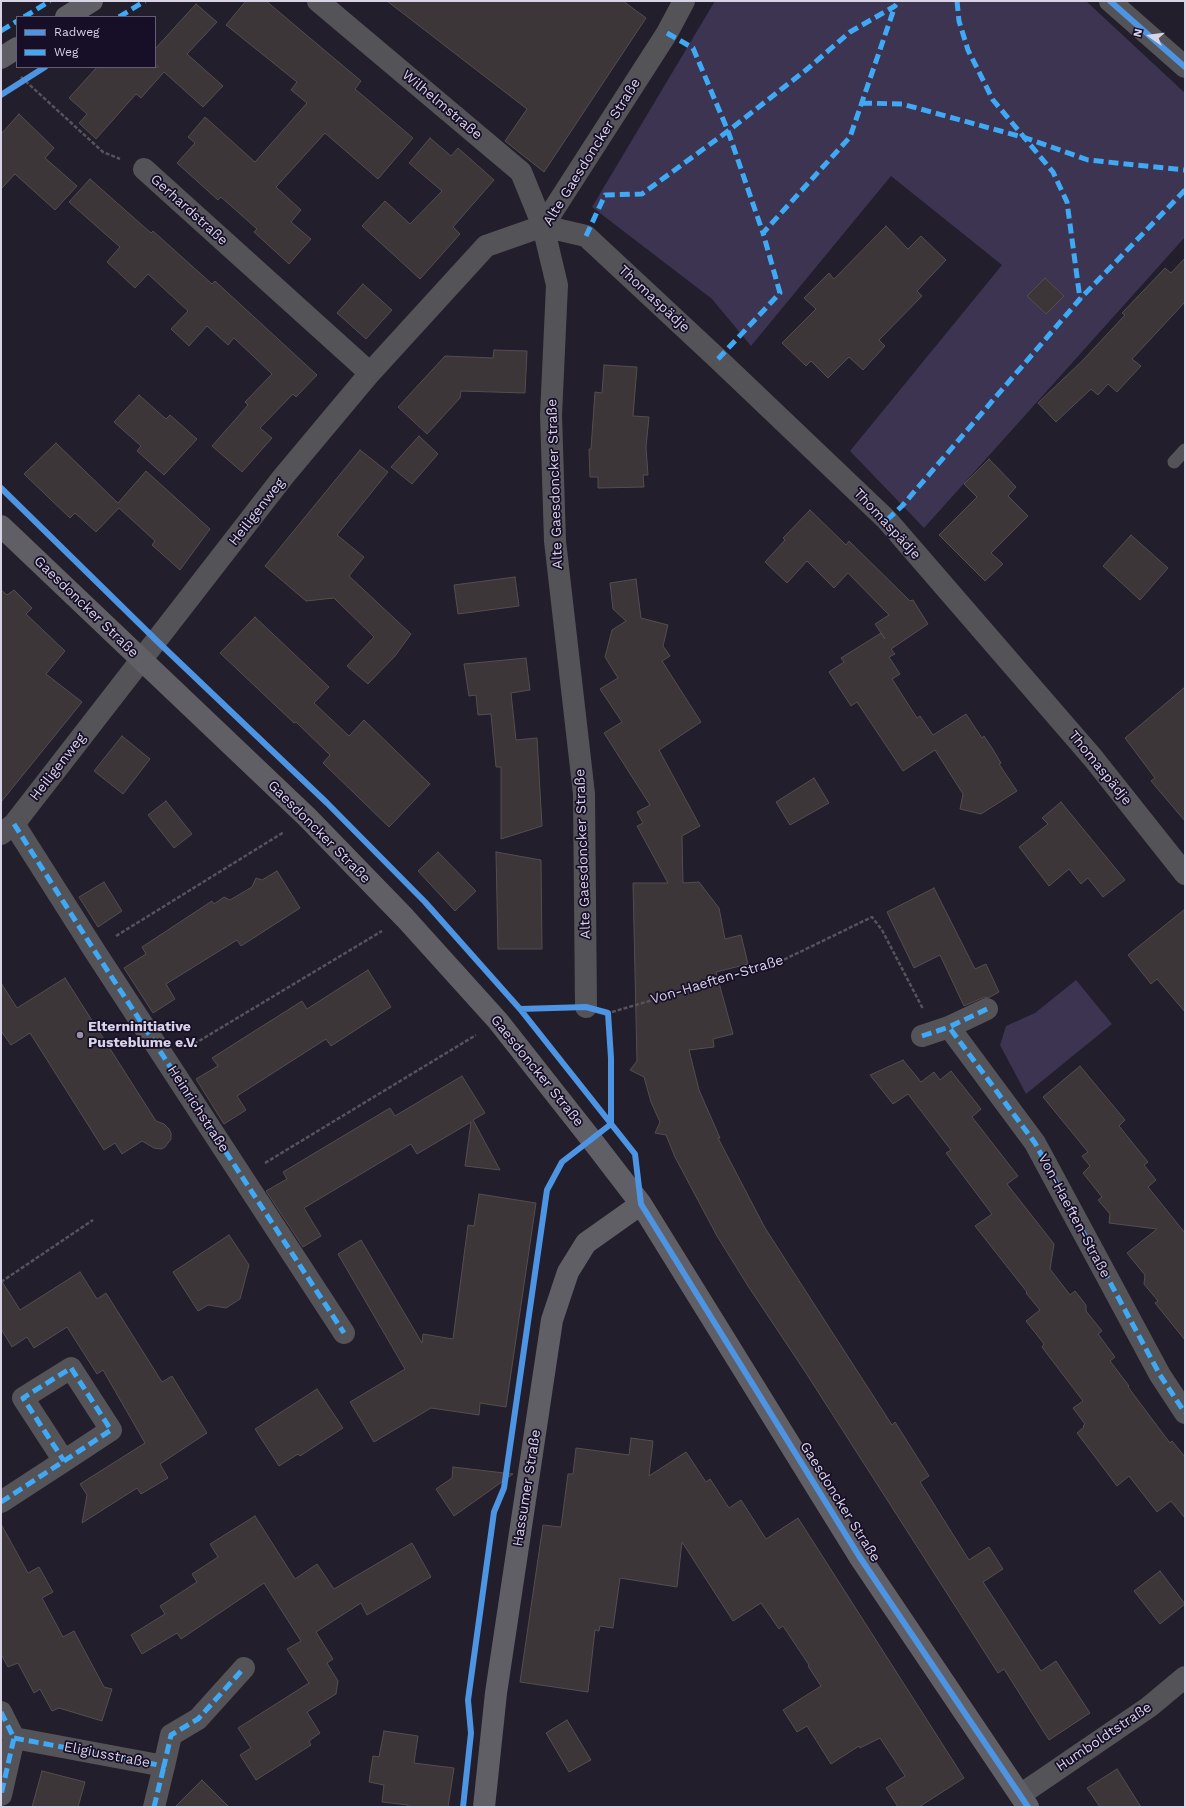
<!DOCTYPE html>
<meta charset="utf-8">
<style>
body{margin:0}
#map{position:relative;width:1186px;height:1808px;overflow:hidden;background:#221e2c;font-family:"Work Sans",sans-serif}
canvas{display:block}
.frame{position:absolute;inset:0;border:2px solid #d8d4e6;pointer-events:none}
.legend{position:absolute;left:16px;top:16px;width:140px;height:52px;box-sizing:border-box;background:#170e28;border:1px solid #645d74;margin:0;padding:5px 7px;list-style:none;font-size:12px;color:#d8d4e6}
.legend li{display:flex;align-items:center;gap:8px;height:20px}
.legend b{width:20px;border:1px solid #645d74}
.north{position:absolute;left:1130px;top:16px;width:40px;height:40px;-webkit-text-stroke:3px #170e28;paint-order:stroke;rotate:284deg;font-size:11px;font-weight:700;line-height:16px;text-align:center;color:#d8d4e6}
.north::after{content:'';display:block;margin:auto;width:14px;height:18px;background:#d8d4e6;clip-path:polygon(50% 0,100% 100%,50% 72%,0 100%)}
</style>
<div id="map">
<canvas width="1186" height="1808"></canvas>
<div class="frame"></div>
<ul class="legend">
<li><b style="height:5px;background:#4d94e3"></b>Radweg</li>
<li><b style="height:5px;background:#3fa9f5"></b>Weg</li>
</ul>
<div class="north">N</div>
</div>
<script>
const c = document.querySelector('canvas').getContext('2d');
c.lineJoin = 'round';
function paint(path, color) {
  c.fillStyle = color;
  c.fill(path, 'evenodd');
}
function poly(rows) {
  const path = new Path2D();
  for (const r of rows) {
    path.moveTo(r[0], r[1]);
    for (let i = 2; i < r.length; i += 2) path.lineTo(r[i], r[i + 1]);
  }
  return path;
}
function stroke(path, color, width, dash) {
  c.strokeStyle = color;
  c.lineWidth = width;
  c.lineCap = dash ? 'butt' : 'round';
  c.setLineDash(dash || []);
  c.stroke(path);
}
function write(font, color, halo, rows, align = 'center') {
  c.font = font + ' "Work Sans",sans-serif';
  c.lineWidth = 3.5;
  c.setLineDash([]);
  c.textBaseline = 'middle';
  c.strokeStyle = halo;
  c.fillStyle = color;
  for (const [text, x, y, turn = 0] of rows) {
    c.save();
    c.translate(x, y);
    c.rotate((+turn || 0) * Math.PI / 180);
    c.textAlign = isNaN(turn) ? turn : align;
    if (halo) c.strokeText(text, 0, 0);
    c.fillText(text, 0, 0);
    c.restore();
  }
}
const green = poly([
 [715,1,1086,1,1185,93,1185,237,924,528,850,451,1002,265,891,176,751,346,712,299,592,207],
 [1076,980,1112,1024,1026,1094,1000,1045,1006,1026,1035,1013]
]);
const building = poly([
 [246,1,266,1,361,81,355,89,413,138,378,179,325,133,276,187,301,210,291,222,311,239,289,264,254,232,257,229,221,197,218,200,177,163,195,143,188,137,205,117,255,162,307,103,291,90,297,82,226,25,246,1],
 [387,1,623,1,646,18,544,172,505,141,527,109,387,1],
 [196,4,217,22,187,54,223,86,203,107,164,72,141,98,136,94,96,139,79,123,87,114,69,98,97,67,159,67,155,64,155,49,196,4],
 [19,114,54,148,45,158,77,186,55,210,15,174,1,189,1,134,19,114],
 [430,138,451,156,458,148,494,180,453,227,460,234,420,279,362,226,385,201,410,224,442,191,409,163,430,138],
 [90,179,151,233,153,231,212,284,215,281,317,375,296,397,293,394,260,428,272,438,242,472,212,446,248,405,245,402,272,374,234,338,228,345,207,326,189,346,171,329,188,311,148,274,135,288,107,262,120,247,69,202,90,179],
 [886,226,908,249,921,236,946,260,917,291,922,296,879,340,885,346,863,370,849,357,828,378,811,361,806,366,782,343,816,309,804,298,829,273,834,279,886,226],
 [1185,258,1185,302,1132,359,1141,366,1117,392,1108,384,1098,395,1091,389,1056,422,1038,403,1083,360,1125,315,1122,313,1165,268,1171,273,1185,258],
 [1045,278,1064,296,1046,314,1027,296,1045,278],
 [363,284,392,310,366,339,337,313,363,284],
 [494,350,527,351,525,393,461,391,460,398,427,434,398,407,445,356,493,358,494,350],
 [604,365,637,367,633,416,649,417,646,447,648,475,643,475,644,487,598,488,598,477,590,477,589,449,591,449,595,392,602,393,604,365],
 [139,395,166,419,170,415,197,439,164,475,137,451,141,446,114,422,139,395],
 [419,436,438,454,412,484,391,467,419,436],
 [56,443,118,503,146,471,210,529,180,570,152,545,155,541,119,508,96,532,75,513,70,518,24,474,56,443],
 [360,450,388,472,337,535,364,557,349,576,411,634,395,656,368,684,347,666,374,637,334,598,306,601,265,566,360,450],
 [989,459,1016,487,1008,496,1028,516,991,553,1003,564,985,581,939,535,977,497,964,484,989,459],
 [810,510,846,545,849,541,910,601,913,600,928,624,891,649,895,654,889,657,900,674,892,679,917,718,920,716,933,735,966,714,982,738,984,736,992,748,1001,763,999,764,1017,791,981,814,960,809,963,794,935,750,903,771,857,702,851,706,829,672,844,662,841,658,881,633,885,639,875,624,889,615,848,573,834,588,807,561,787,583,765,562,785,540,783,538,810,510],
 [1131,535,1168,568,1140,600,1103,566,1131,535],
 [515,577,519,606,458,614,454,585,515,577],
 [636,579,641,618,668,625,663,646,670,656,662,661,701,722,659,750,700,826,682,836,683,883,699,882,719,908,725,939,741,935,748,964,716,972,733,1034,713,1039,714,1047,689,1050,699,1090,720,1138,718,1138,765,1228,892,1425,895,1422,929,1476,920,1482,969,1560,989,1547,1003,1569,983,1582,1041,1671,1056,1661,1090,1713,1049,1740,1004,1669,998,1673,806,1373,748,1286,717,1236,675,1157,666,1135,655,1133,660,1122,651,1102,644,1077,630,1070,637,1061,633,883,668,883,637,826,643,823,637,812,650,805,604,733,622,722,600,689,618,678,605,657,612,630,626,621,613,609,610,583,636,579],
 [1,590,7,595,14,590,32,608,26,614,65,651,46,674,82,702,1,802,1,590],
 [255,617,329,687,314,703,349,736,364,720,430,784,389,827,323,763,330,755,296,722,294,723,220,653,255,617],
 [526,658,530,690,511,693,516,740,537,738,542,826,501,839,501,767,496,767,491,714,478,715,476,695,469,696,464,664,526,658],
 [1185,687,1185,821,1151,781,1155,778,1125,738,1185,687],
 [122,736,150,759,123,794,94,771,122,736],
 [814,778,829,803,790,825,776,802,814,778],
 [166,801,192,834,174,848,148,815,166,801],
 [1061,802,1125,880,1103,897,1088,878,1081,884,1069,869,1049,886,1019,847,1048,824,1042,818,1061,802],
 [438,852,476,891,455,911,418,871,438,852],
 [496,852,541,860,542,949,498,949,496,852],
 [277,871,300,908,241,946,237,940,166,984,175,999,153,1013,124,968,146,954,142,947,212,901,214,904,224,897,230,900,252,887,256,878,262,880,277,871],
 [104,882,122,911,98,927,79,897,104,882],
 [934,888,975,969,986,964,999,992,990,997,982,998,964,1006,940,955,914,968,887,912,934,888],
 [1185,909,1185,1012,1157,979,1151,984,1128,955,1185,909],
 [368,970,391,1007,331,1046,326,1039,237,1096,246,1110,224,1124,196,1079,218,1066,212,1058,302,1001,307,1009,368,970],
 [65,978,156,1121,164,1124,169,1129,171,1133,171,1139,165,1147,161,1149,154,1148,142,1141,122,1154,115,1143,104,1150,30,1033,11,1045,1,1031,1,983,17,1008,65,978],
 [903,1060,921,1082,934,1072,940,1080,951,1071,981,1109,972,1117,1018,1176,1007,1184,1054,1244,1050,1269,1070,1295,1075,1291,1086,1305,1086,1311,1102,1331,1098,1334,1115,1357,1110,1361,1129,1386,1128,1387,1170,1443,1172,1441,1185,1457,1185,1518,1171,1501,1157,1512,1129,1476,1117,1486,1077,1433,1084,1427,1083,1426,1085,1424,1073,1408,1083,1401,1051,1359,1042,1347,1044,1344,1026,1321,1040,1310,1026,1293,1027,1292,975,1226,992,1214,946,1153,951,1150,908,1094,893,1104,870,1075,903,1060],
 [1080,1066,1125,1120,1119,1126,1148,1162,1144,1165,1156,1180,1148,1187,1185,1233,1185,1340,1155,1303,1158,1301,1144,1284,1145,1275,1127,1253,1157,1229,1109,1223,1110,1214,1098,1200,1102,1197,1083,1173,1090,1166,1082,1156,1088,1152,1043,1097,1080,1066],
 [462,1076,485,1113,473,1120,500,1170,465,1166,471,1122,417,1154,411,1144,304,1208,321,1236,303,1247,266,1191,287,1179,283,1172,390,1108,395,1116,462,1076],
 [479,1194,536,1203,506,1407,480,1403,479,1415,431,1408,374,1442,350,1402,405,1369,338,1254,361,1240,422,1343,423,1334,453,1339,468,1225,474,1226,479,1194],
 [229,1235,249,1265,240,1299,226,1308,208,1305,198,1311,173,1272,229,1235],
 [80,1272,97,1299,106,1293,162,1382,172,1376,207,1433,160,1464,168,1478,141,1494,137,1488,82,1523,87,1495,80,1484,145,1443,103,1370,97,1374,67,1327,34,1348,27,1337,12,1347,1,1329,1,1280,20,1310,80,1272],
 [317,1389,343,1428,300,1456,298,1454,279,1466,255,1429,317,1389],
 [631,1438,653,1441,649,1476,686,1452,706,1482,710,1479,729,1508,741,1500,766,1539,798,1518,964,1778,919,1807,898,1807,886,1788,905,1776,880,1738,860,1748,859,1746,831,1764,807,1726,797,1732,783,1710,821,1686,808,1666,809,1665,783,1626,779,1629,761,1603,733,1621,682,1542,677,1587,620,1578,613,1628,600,1626,599,1631,595,1630,588,1692,520,1682,543,1525,561,1527,568,1474,573,1474,576,1448,629,1455,631,1438],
 [453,1467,513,1474,454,1516,436,1489,452,1478,453,1467],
 [255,1516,295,1579,317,1564,334,1589,412,1543,431,1577,367,1615,361,1603,316,1632,333,1659,327,1663,338,1681,336,1694,307,1712,320,1733,309,1741,311,1745,256,1780,240,1755,251,1748,238,1728,309,1683,287,1649,301,1641,264,1583,181,1639,177,1633,142,1654,131,1635,165,1614,160,1606,197,1582,192,1574,218,1557,210,1544,255,1516],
 [1,1524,28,1573,39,1567,53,1592,42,1598,63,1637,74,1631,104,1687,112,1689,102,1721,59,1708,52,1711,40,1689,34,1693,18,1663,8,1667,1,1654,1,1524],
 [1160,1571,1185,1604,1160,1624,1134,1591,1160,1571],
 [567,1720,591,1760,569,1772,546,1733,567,1720],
 [384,1731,418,1736,414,1763,454,1768,448,1807,408,1807,408,1805,382,1802,384,1785,369,1782,373,1756,379,1757,384,1731],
 [1117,1769,1141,1807,1100,1807,1087,1788,1117,1769],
 [42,1771,85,1782,78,1807,32,1807,42,1771],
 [202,1780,229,1807,175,1807,202,1780]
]);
const path = poly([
 [21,77,103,152,120,159],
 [116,936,284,832],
 [612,1012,775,964,872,917,882,930,923,1009],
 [189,1047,382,931],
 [265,1163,476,1035],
 [1,1282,93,1220]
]);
const lane = poly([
 [1174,462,1185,450]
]);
const street = poly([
 [318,1,521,172,543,226,557,285,551,415,555,541,584,794,586,1007],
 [1110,1,1185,67],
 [144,169,370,373],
 [543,226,586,236,718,359,887,520,1093,758,1185,874],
 [543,226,667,33,684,1],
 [14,824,94,950,344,1333],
 [1,834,14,824,283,477,370,373,486,246,543,226],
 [987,1009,949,1027,1035,1143,1160,1375,1185,1413],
 [922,1036,949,1027],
 [1,1502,64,1461,111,1430,71,1368,23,1398,64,1461],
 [1,1712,14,1738,1,1795],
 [14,1738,164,1766,171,1735,198,1719,244,1668],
 [1020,1795,1149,1707,1185,1677],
 [154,1807,164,1766]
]);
const secondary = poly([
 [66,17,92,1],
 [1,58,17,48],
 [1,526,307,817,405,918,498,1021,591,1139,641,1204,859,1556,1028,1807],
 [484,1807,496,1693,552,1320,568,1272,586,1243,641,1204]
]);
const quiet = poly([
 [957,1,959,21,968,50,993,100,1053,172,1067,202,1080,299],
 [24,17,50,1],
 [119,17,145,1],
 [1,31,17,21],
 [667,33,693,48,728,131,763,233],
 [862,103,902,104,1026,138,1088,160,1185,170],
 [586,236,605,195,642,194,728,131,806,70,850,32,895,6,899,1],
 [718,359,780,293,763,233,850,137,895,6],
 [887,520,902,506,1080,299,1185,190],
 [14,824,94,950,344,1333],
 [987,1009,949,1027,1035,1143,1160,1375,1185,1413],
 [922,1036,949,1027],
 [1,1502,64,1461,111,1430,71,1368,23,1398,64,1461],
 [1,1712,14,1738,1,1795],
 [14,1738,164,1766,171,1735,198,1719,244,1668],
 [154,1807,164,1766]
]);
const cycleway = poly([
 [1110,1,1185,67],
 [1,95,45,67],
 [1,488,157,641,327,803,425,902,520,1009,635,1154,641,1204,859,1556,1028,1807],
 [463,1807,471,1733,468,1700,494,1512,504,1488,547,1190,562,1162,611,1124,611,1058,608,1013,586,1007,520,1009]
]);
const markers = [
 [80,1035,4,"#9894a5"]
];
const streetNames = [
 ["Wilhelmstraße",442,105,40],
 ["Alte Gaesdoncker Straße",592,152,-58],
 ["Gerhardstraße",189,210,42],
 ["Thomaspädje",654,299,43],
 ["Alte Gaesdoncker Straße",555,484,-92],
 ["Heiligenweg",257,512,-52],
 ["Thomaspädje",887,524,47],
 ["Gaesdoncker Straße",86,607,44],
 ["Heiligenweg",58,767,-52],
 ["Thomaspädje",1100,768,51],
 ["Gaesdoncker Straße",319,832,45],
 ["Alte Gaesdoncker Straße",583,854,-92],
 ["Von-Haeften-Straße",717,980,-17],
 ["Gaesdoncker Straße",537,1071,51],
 ["Heinrichstraße",198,1109,57],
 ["Von-Haeften-Straße",1074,1216,62],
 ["Hassumer Straße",527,1488,-81],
 ["Gaesdoncker Straße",840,1502,58],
 ["Humboldtstraße",1104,1737,-34],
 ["Eligiusstraße",107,1755,11]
];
const poiNames = [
 ["Elterninitiative",88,1027],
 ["Pusteblume e.V.",88,1043]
];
paint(green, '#3c3450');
paint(building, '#3d3639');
stroke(building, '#554d4f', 1);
stroke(path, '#56545b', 2.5, [4, 2]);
stroke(lane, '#545358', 13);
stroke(street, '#545358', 22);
stroke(secondary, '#605f65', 22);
stroke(quiet, '#3fa9f5', 5, [10, 5]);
stroke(cycleway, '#4d94e3', 6);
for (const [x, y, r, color] of markers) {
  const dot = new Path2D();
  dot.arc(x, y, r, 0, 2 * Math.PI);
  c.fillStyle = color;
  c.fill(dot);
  stroke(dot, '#170e28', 1.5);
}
write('14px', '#d8d4e6', '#170e28', streetNames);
write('bold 14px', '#d8d4e6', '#170e28', poiNames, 'left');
</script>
